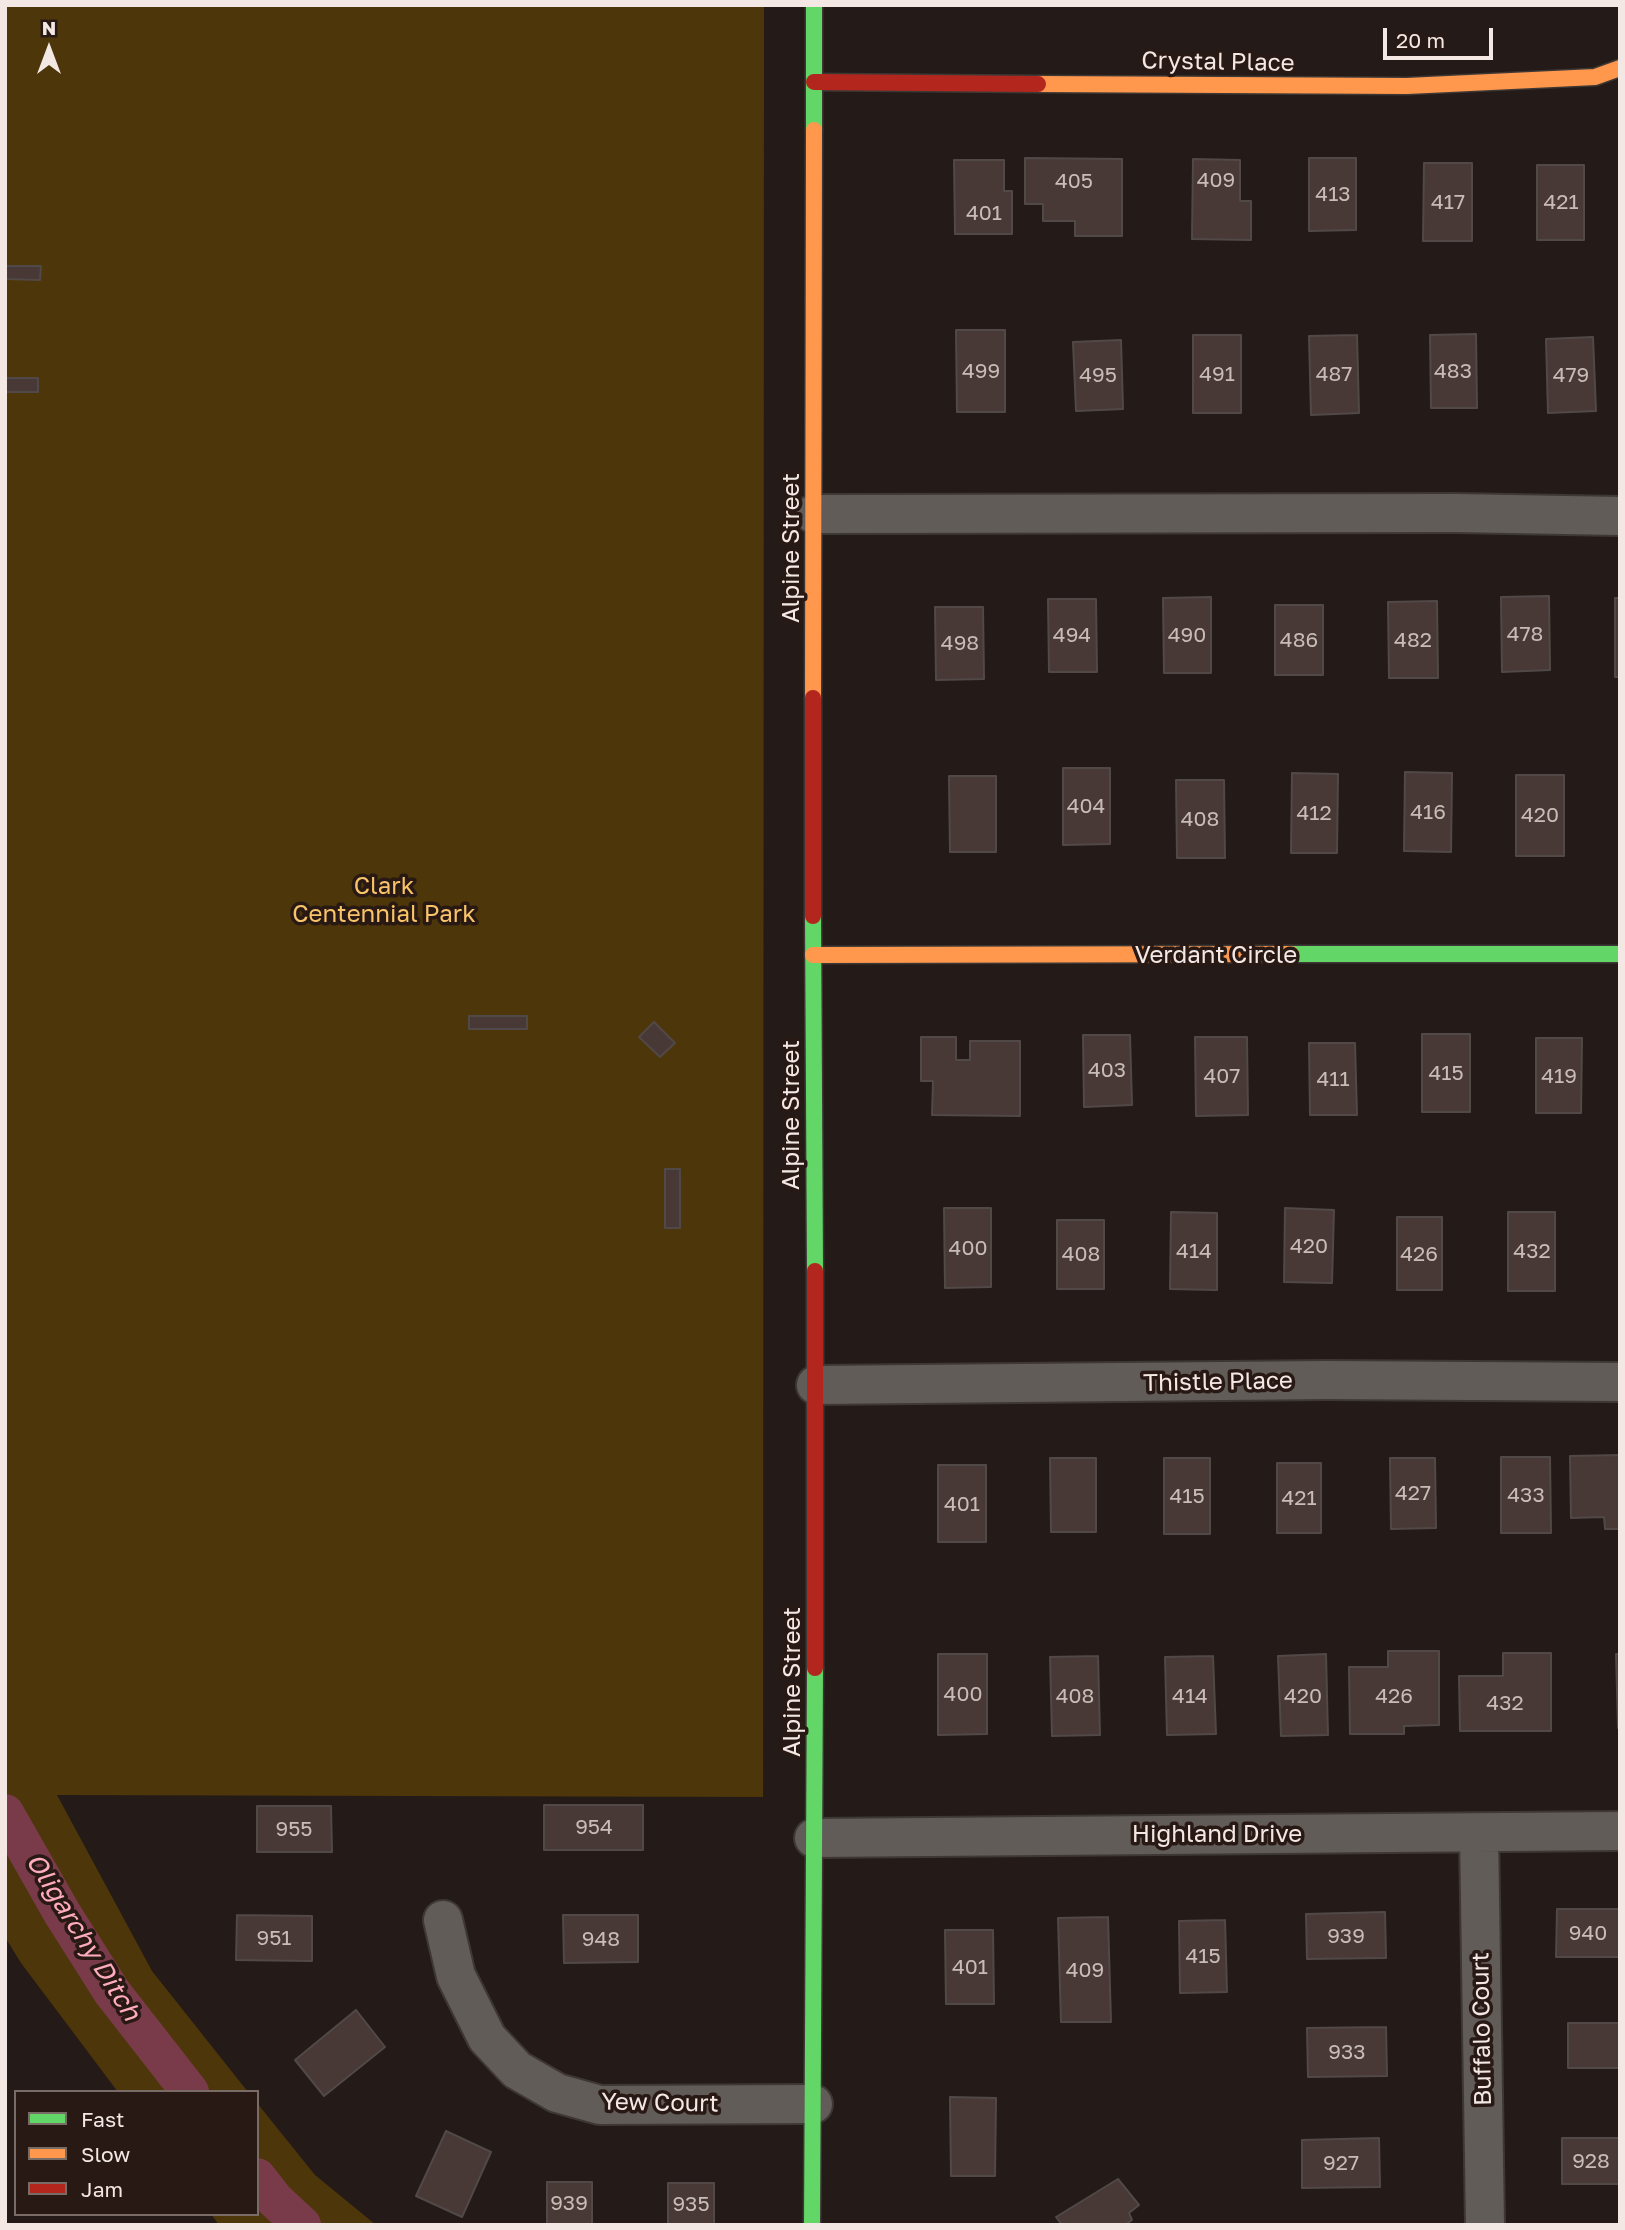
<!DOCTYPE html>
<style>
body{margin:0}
#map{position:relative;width:1625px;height:2230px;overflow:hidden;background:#241b18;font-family:"Golos Text",sans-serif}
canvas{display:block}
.frame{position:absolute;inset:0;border:7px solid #f3e8e4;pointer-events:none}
.legend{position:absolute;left:14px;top:2090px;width:245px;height:126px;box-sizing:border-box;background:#281914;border:2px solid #796c67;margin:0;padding:9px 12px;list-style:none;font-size:21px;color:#f3e8e4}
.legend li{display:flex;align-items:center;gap:14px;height:35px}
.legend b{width:35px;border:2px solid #796c67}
.north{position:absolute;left:14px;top:14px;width:70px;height:70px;-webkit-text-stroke:5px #281914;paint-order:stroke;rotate:0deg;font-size:19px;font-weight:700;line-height:28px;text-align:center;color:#f3e8e4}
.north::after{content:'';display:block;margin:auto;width:24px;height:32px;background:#f3e8e4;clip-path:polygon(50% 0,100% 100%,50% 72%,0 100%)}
.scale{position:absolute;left:1383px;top:28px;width:110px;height:32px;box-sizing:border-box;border:4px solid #f3e8e4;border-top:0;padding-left:9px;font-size:21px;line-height:24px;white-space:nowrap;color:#f3e8e4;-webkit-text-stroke:5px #281914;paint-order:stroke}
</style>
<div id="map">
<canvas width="1625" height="2230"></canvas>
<div class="frame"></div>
<ul class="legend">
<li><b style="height:9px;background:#63d668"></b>Fast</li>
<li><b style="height:9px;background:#ff974d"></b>Slow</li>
<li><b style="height:9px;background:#b3261e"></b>Jam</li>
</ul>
<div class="north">N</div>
<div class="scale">20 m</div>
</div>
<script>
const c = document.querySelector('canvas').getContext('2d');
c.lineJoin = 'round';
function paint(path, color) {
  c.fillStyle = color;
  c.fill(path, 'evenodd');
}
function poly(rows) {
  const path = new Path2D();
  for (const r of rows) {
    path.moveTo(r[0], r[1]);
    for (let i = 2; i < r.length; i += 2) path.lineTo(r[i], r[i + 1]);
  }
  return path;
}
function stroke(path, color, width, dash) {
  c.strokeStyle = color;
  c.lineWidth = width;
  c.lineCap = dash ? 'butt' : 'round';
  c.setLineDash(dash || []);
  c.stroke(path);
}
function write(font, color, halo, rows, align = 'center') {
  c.font = font + ' "Golos Text",sans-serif';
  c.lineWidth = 7;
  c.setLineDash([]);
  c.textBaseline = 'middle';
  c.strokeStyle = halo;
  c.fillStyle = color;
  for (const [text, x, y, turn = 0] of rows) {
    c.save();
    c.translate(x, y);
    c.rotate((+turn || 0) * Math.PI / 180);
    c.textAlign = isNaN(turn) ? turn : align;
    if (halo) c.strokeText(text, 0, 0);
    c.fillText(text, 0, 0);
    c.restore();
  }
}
const green = poly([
 [5,5,764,5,763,1797,57,1795,152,1971,248,2092,118,2092,21,1963,5,1937],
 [257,2103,315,2175,376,2225,219,2225,211,2214,257,2214]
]);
const canal = poly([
 [5,1813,62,1913,112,1992,190,2092],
 [257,2177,275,2200,302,2225]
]);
const building = poly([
 [1025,158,1122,159,1122,236,1075,236,1075,221,1043,221,1043,204,1025,204,1025,158],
 [1309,158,1356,158,1356,230,1309,231,1309,158],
 [1193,159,1240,160,1240,201,1251,201,1251,240,1192,239,1193,159],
 [954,160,1004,160,1004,191,1012,191,1012,234,955,234,954,160],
 [1424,163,1472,163,1472,241,1423,241,1424,163],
 [1537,165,1584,165,1584,240,1537,240,1537,165],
 [5,266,41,266,40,280,5,279,5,266],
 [956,330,1005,330,1005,412,957,412,956,330],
 [1476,334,1477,408,1431,408,1430,335,1476,334],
 [1193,335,1241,335,1241,413,1193,413,1193,335],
 [1357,335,1359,413,1311,415,1309,336,1357,335],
 [1593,337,1596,411,1548,413,1546,339,1593,337],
 [1121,340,1123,409,1076,411,1073,342,1121,340],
 [5,378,38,378,38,392,5,392,5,378],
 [1549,596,1550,670,1502,672,1501,597,1549,596],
 [1211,597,1211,673,1164,673,1163,598,1211,597],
 [1615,598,1620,598,1620,677,1615,677,1615,598],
 [1048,599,1096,599,1097,672,1049,672,1048,599],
 [1437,601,1438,678,1389,678,1388,602,1437,601],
 [1275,605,1323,605,1323,675,1275,675,1275,605],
 [935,607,983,607,984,679,936,680,935,607],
 [1063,768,1110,768,1110,844,1063,845,1063,768],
 [1405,772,1452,773,1451,852,1404,851,1405,772],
 [1292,773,1338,774,1337,853,1291,853,1292,773],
 [1516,775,1564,775,1564,856,1516,856,1516,775],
 [949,776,996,776,996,852,950,852,949,776],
 [1176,780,1224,780,1225,858,1177,858,1176,780],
 [469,1016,527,1016,527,1029,469,1029,469,1016],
 [654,1022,675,1043,660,1057,639,1037,654,1022],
 [1422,1034,1470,1034,1470,1112,1422,1112,1422,1034],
 [1083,1035,1130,1035,1132,1105,1084,1107,1083,1035],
 [921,1037,956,1037,956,1060,970,1060,970,1041,1020,1041,1020,1116,932,1115,933,1081,921,1081,921,1037],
 [1195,1037,1247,1037,1248,1115,1196,1116,1195,1037],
 [1536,1038,1582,1038,1581,1113,1536,1113,1536,1038],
 [1309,1043,1355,1043,1357,1115,1310,1115,1309,1043],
 [665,1169,680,1169,680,1228,665,1228,665,1169],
 [944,1208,991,1208,991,1287,945,1288,944,1208],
 [1285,1208,1334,1210,1332,1283,1284,1282,1285,1208],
 [1171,1212,1217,1213,1217,1290,1170,1289,1171,1212],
 [1508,1212,1555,1212,1555,1291,1508,1291,1508,1212],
 [1397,1217,1442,1217,1442,1290,1397,1290,1397,1217],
 [1057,1220,1104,1220,1104,1289,1057,1289,1057,1220],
 [1620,1455,1620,1529,1605,1529,1604,1517,1571,1518,1570,1456,1620,1455],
 [1501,1457,1550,1457,1551,1533,1501,1533,1501,1457],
 [1050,1458,1096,1458,1096,1532,1051,1532,1050,1458],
 [1164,1458,1210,1458,1210,1534,1164,1534,1164,1458],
 [1390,1458,1435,1458,1436,1528,1391,1529,1390,1458],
 [1277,1463,1321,1463,1321,1533,1277,1533,1277,1463],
 [938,1465,986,1465,986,1542,938,1542,938,1465],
 [1388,1651,1439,1651,1439,1725,1404,1726,1404,1734,1350,1734,1349,1667,1388,1667,1388,1651],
 [1503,1653,1551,1653,1551,1731,1460,1731,1459,1676,1503,1676,1503,1653],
 [938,1654,987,1654,987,1734,938,1735,938,1654],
 [1326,1654,1328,1735,1281,1736,1278,1656,1326,1654],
 [1616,1654,1620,1654,1620,1728,1618,1728,1616,1654],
 [1098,1656,1100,1735,1052,1736,1050,1657,1098,1656],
 [1213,1656,1216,1734,1167,1735,1165,1657,1213,1656],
 [544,1805,643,1805,643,1850,544,1850,544,1805],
 [257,1806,331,1806,332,1852,257,1852,257,1806],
 [1557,1909,1620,1909,1620,1957,1556,1957,1557,1909],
 [1385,1912,1386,1958,1307,1959,1306,1914,1385,1912],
 [237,1915,312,1916,312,1961,236,1960,237,1915],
 [563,1915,638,1915,638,1962,564,1963,563,1915],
 [1108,1917,1111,2022,1061,2022,1058,1918,1108,1917],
 [1225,1920,1227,1992,1180,1993,1179,1921,1225,1920],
 [945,1930,993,1930,994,2004,946,2004,945,1930],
 [356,2010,385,2047,324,2096,295,2060,356,2010],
 [1568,2023,1620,2023,1620,2068,1568,2068,1568,2023],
 [1386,2027,1387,2076,1308,2077,1307,2028,1386,2027],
 [950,2097,996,2098,995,2176,951,2176,950,2097],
 [446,2131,491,2152,462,2217,416,2196,446,2131],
 [1379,2138,1380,2187,1302,2188,1302,2140,1379,2138],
 [1562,2138,1620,2138,1620,2184,1562,2184,1562,2138],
 [1118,2179,1139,2205,1129,2213,1132,2220,1125,2225,1062,2225,1056,2217,1118,2179],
 [547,2182,592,2182,592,2225,547,2225,547,2182],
 [668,2183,714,2183,714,2225,668,2225,668,2183]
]);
const street = poly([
 [814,514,1455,513,1620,516],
 [816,1385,1326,1380,1620,1382],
 [1479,1833,1485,2225],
 [814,1838,1620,1831],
 [443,1920,456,1976,487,2038,517,2070,557,2093,600,2105,813,2104]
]);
const fast = poly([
 [814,130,814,5],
 [813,916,815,1271],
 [1291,954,1620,954],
 [812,2225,815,1668]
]);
const slow = poly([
 [1038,84,1407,86,1595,77,1620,68],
 [813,698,814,130],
 [813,955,1291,954]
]);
const jam = poly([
 [814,82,1038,84],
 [813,916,813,698],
 [815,1668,815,1271]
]);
const numberNames = [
 ["409",1216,180],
 ["405",1074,181],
 ["413",1333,194],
 ["417",1448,202],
 ["421",1561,202],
 ["401",984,213],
 ["499",981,371],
 ["483",1453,371],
 ["491",1217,374],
 ["487",1334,374],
 ["495",1098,375],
 ["479",1571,375],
 ["478",1525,634],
 ["494",1072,635],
 ["490",1187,635],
 ["486",1299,640],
 ["482",1413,640],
 ["498",960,643],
 ["404",1086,806],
 ["416",1428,812],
 ["412",1314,813],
 ["420",1540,815],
 ["408",1200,819],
 ["403",1107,1070],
 ["415",1446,1073],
 ["407",1222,1076],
 ["419",1559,1076],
 ["411",1333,1079],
 ["420",1309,1246],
 ["400",968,1248],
 ["414",1194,1251],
 ["432",1532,1251],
 ["408",1081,1254],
 ["426",1419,1254],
 ["427",1413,1493],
 ["433",1526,1495],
 ["415",1187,1496],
 ["421",1299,1498],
 ["401",962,1504],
 ["400",963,1694],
 ["408",1075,1696],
 ["414",1190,1696],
 ["420",1303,1696],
 ["426",1394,1696],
 ["432",1505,1703],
 ["954",594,1827],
 ["955",294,1829],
 ["940",1588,1933],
 ["939",1346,1936],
 ["951",274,1938],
 ["948",601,1939],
 ["415",1203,1956],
 ["401",970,1967],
 ["409",1085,1970],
 ["933",1347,2052],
 ["928",1591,2161],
 ["927",1341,2163],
 ["939",569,2203],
 ["935",691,2204]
];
const streetNames = [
 ["Crystal Place",1218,62,1],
 ["Alpine Street",791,548,-90],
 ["Verdant Circle",1216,955],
 ["Alpine Street",791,1115,-90],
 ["Thistle Place",1218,1382,-1],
 ["Alpine Street",792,1682,-90],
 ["Highland Drive",1217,1834],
 ["Buffalo Court",1482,2029,-91],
 ["Yew Court",660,2103,1]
];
const parkNames = [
 ["Clark",384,886],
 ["Centennial Park",384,914]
];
const waterNames = [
 ["Oligarchy Ditch",83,1937,58]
];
paint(green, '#4d3609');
stroke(canal, '#793b4a', 38);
paint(building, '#483836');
stroke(building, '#514947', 2);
stroke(street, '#3e3835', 42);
stroke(fast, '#3e3835', 19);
stroke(slow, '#3e3835', 19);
stroke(jam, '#3e3835', 19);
stroke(street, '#625c59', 38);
stroke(fast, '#63d668', 16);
stroke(slow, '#ff974d', 16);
stroke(jam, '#b3261e', 16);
write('21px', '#c8bcb8', null, numberNames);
write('24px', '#f3e8e4', '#281914', streetNames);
write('24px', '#f8c369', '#281914', parkNames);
write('italic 26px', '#fdabbd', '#281914', waterNames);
</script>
